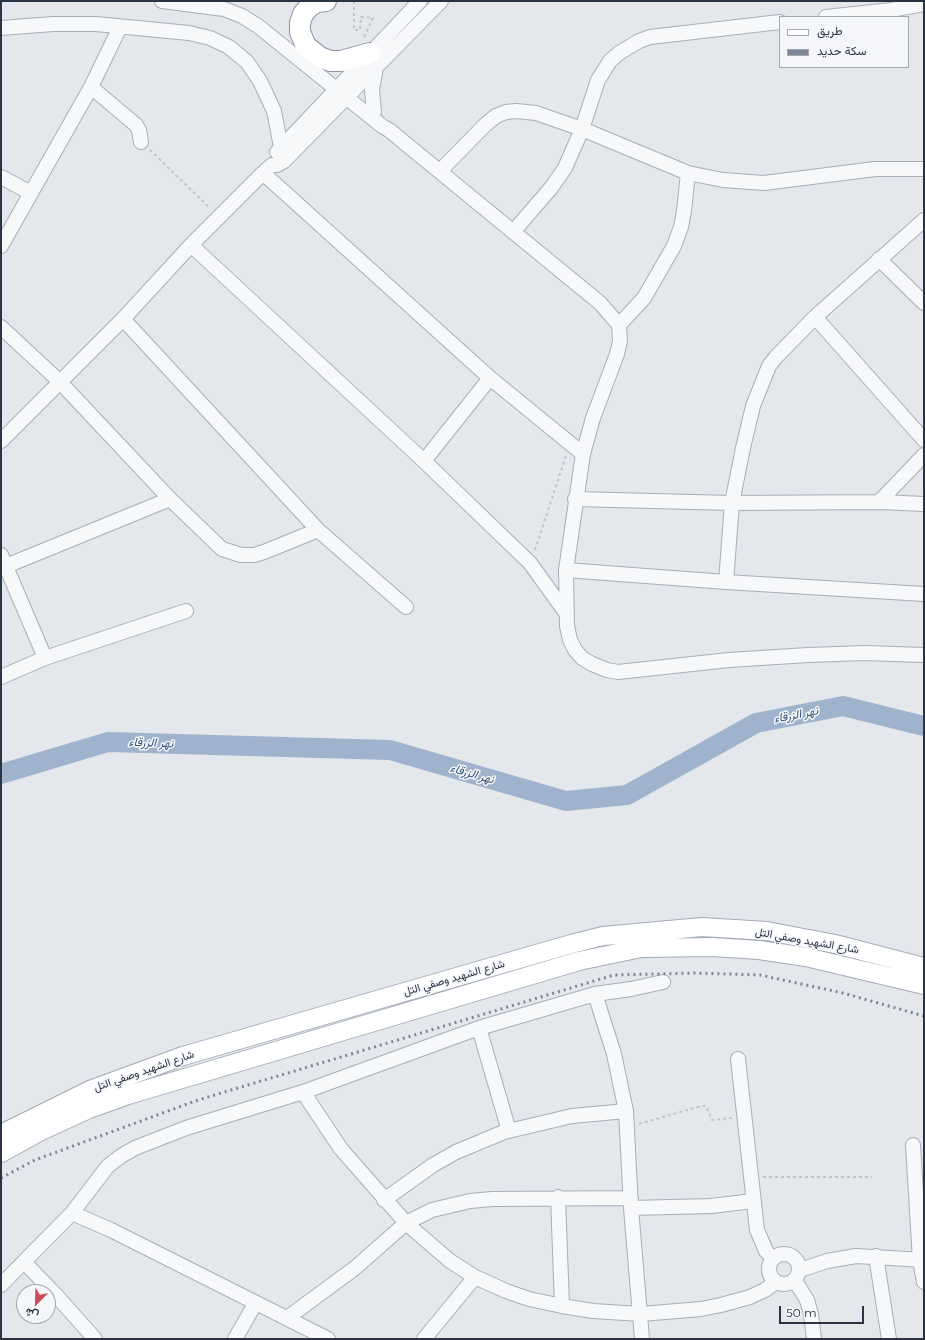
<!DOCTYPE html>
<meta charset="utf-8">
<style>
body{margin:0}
#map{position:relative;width:925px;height:1340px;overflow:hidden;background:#e4e7ec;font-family:Montserrat,Vazirmatn,sans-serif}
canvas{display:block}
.frame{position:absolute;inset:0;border:2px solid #2b3445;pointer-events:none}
.legend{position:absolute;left:779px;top:16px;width:130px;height:52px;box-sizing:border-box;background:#f4f6f9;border:1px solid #a4a8b1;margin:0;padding:5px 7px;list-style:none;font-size:12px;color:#2b3445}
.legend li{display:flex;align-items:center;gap:8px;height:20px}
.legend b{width:20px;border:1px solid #a4a8b1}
.north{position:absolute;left:16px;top:1284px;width:40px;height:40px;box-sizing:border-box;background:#f4f6f9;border:1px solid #a4a8b1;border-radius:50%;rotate:203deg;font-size:11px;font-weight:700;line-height:16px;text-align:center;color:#2b3445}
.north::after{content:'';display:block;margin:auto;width:14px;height:18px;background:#d1495b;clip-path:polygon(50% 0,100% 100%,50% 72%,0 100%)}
.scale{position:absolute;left:779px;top:1306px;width:85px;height:18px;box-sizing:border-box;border:2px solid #2b3445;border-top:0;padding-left:5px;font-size:12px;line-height:14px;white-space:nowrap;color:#2b3445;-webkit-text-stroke:3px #f4f6f9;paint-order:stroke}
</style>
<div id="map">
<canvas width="925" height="1340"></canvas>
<div class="frame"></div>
<ul class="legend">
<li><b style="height:5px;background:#fff"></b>طريق</li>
<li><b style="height:5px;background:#7d8696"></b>سكة حديد</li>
</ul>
<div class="north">ش</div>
<div class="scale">50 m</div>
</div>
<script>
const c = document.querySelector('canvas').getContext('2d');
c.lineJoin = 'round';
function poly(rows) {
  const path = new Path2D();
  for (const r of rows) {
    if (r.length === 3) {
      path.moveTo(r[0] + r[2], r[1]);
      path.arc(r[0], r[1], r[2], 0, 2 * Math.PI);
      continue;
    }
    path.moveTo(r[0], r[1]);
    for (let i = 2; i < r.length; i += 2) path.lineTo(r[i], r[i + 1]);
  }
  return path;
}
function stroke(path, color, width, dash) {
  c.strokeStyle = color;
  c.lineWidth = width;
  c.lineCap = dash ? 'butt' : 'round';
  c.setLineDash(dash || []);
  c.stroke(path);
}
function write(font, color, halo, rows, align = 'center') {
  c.font = font + ' Montserrat,Vazirmatn,sans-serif';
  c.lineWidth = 3;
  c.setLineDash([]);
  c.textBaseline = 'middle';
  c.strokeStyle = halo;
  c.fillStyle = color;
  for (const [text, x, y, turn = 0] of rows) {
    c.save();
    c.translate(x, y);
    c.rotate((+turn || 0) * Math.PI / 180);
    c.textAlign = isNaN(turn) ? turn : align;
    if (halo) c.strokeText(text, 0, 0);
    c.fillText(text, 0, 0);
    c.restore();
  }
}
const river = poly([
 [1,774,108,742,390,750,566,801,627,795,756,723,843,706,924,726]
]);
const path = poly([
 [354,1,354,30,360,30,361,17,373,18,363,39],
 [150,150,210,208],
 [535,550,566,456],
 [639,1124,701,1106,706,1106,712,1120,732,1118],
 [763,1177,872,1177]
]);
const minor = poly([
 [162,1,224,9,242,16,258,26,382,126,389,130,600,303,619,325,620,341,617,354,593,418,583,454,566,570,567,626,570,640,575,650,582,658,592,664,607,670,618,672,729,660,808,655,865,653,924,655],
 [826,17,891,10,924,4],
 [1,28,53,24,96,24,189,33,210,38,229,47,247,62,260,81,274,111,281,147],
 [91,87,136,125,139,130,141,142],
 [374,112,372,90,376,67],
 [277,152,420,1],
 [440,171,485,125,496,116,506,112,516,111,536,113,582,129,688,173,723,180,764,183,875,169,924,169],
 [263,173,490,378,583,454],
 [1,177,31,193],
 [513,232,551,188,565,168,582,129,598,80,610,61,619,53,639,41,650,37,780,22],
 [191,245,424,461,530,563,566,613],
 [1,246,91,87,120,27],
 [879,259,924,303],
 [815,317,924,440],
 [123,319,318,530,406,607],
 [619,325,644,298,674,246,681,227,684,211,688,173],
 [1,327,59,381,170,499,222,549,241,555,254,555,264,552,318,530],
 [1,441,123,319,191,245,263,173,272,165,277,165,284,161,441,1],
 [424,461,490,378],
 [575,499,732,503,879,502,924,504],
 [879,502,924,455],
 [1,555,45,658],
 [6,566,170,499],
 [566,570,726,582,924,594],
 [726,582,732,503,743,448,753,406,769,366,776,357,815,317,924,220],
 [1,677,45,658,186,611],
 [595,994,614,1054,626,1111,631,1208,711,1206,753,1201],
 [479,1028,509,1131],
 [738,1059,757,1230,766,1251,773,1259],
 [303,1092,341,1149,406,1223,450,1261,475,1277,506,1291,529,1299,562,1306,593,1311,641,1314,701,1309,721,1305,750,1297,765,1290,776,1282],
 [913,1145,920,1260,924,1282],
 [558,1197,562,1306],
 [384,1200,433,1165,456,1152,504,1132,572,1116,626,1111],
 [631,1208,642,1339],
 [72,1213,111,1230,328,1339],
 [784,1269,15],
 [876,1256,889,1339],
 [24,1262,55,1294,95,1339],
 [800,1270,827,1261,856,1256,924,1260],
 [795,1281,807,1300,811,1314,814,1339],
 [1,1285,72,1213,108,1166,121,1156,135,1148,186,1128,303,1092,479,1028,595,994,631,989,663,982],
 [287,1318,355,1268,406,1223,432,1210,470,1201,492,1199,631,1198],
 [235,1339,255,1304],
 [424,1339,475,1277]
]);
const major = poly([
 [1,1134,90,1090,183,1056,571,944,603,936,702,927,767,931,835,944,924,967],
 [1,1153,41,1131,89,1109,128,1095,579,961,641,948,712,947,759,950,806,957,924,985]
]);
const highway = poly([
 [326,1,317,2,309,7,303,14,300,23,300,32,306,46,320,57,330,61,341,61,370,53]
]);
const rail = poly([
 [1,1178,35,1160,198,1100,614,975,695,973,760,975,843,993,924,1016]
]);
const streetNames = [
 ["شارع الشهيد وصفي التل",807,941,10],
 ["شارع الشهيد وصفي التل",454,978,-16],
 ["شارع الشهيد وصفي التل",144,1071,-19]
];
const waterNames = [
 ["نهر الزرقاء",796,715,-11],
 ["نهر الزرقاء",151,743,2],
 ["نهر الزرقاء",472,774,16]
];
stroke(river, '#9fb4cc', 20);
stroke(minor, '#a9aeb7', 16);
stroke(major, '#a3abb8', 20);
stroke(highway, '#8b94a3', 22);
stroke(path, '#c2c5cb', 2, [3, 3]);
stroke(minor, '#f7f8fa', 14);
stroke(major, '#fff', 18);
stroke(highway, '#fff', 20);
stroke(rail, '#7d8696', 3, [2, 4]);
write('11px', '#2b3445', '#f4f6f9', streetNames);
write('italic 12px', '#34527a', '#f4f6f9', waterNames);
</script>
